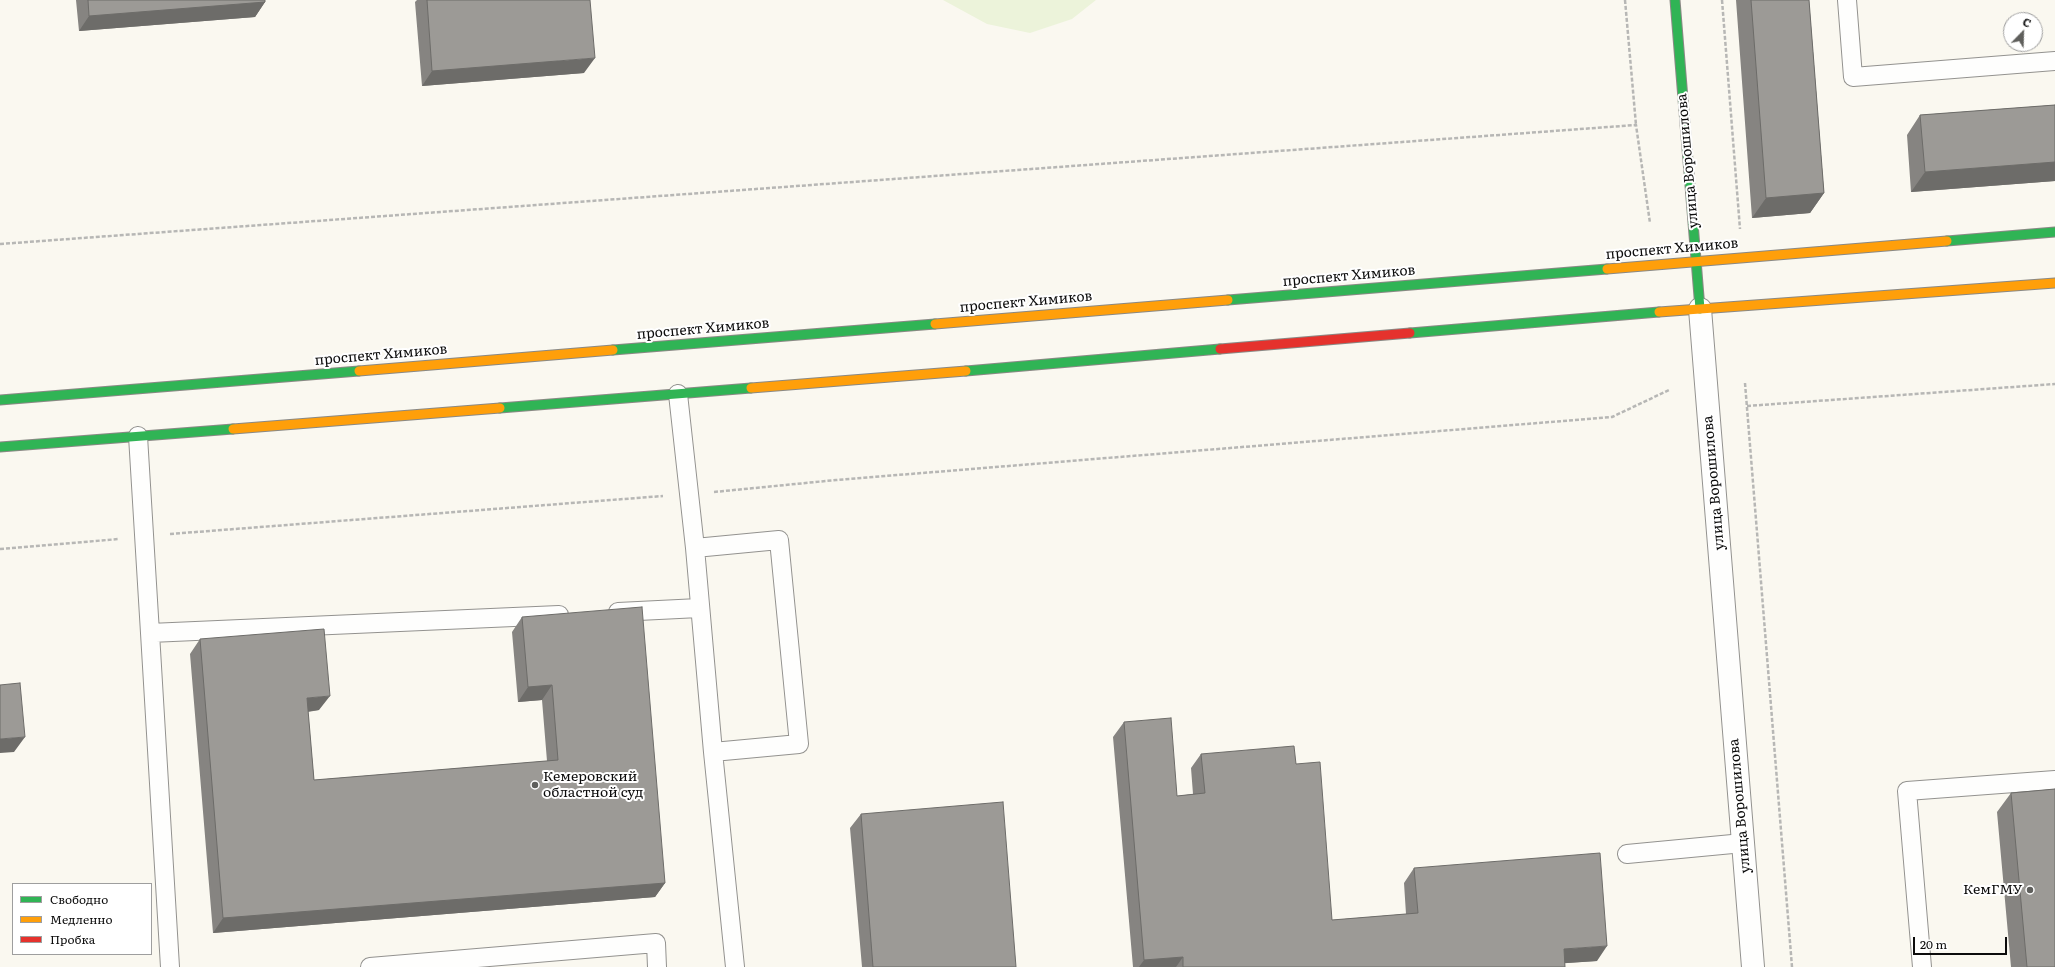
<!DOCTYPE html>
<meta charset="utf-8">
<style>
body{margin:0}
#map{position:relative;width:2055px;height:967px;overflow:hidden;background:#faf8f0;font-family:Literata,serif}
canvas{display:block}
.legend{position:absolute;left:12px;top:883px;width:140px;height:72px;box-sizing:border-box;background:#fff;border:1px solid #9e9e9e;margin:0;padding:5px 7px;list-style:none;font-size:12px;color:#0c0c0c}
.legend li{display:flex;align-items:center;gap:8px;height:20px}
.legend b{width:20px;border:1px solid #9e9e9e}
.north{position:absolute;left:2003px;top:12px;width:40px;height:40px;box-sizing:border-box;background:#fff;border:1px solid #9e9e9e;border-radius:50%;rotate:23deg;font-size:11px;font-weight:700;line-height:16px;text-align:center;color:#0c0c0c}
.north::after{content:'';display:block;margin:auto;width:14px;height:18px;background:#5f5f5c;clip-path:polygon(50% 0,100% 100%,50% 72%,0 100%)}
.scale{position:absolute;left:1913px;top:937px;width:94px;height:18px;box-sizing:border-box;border:2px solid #0c0c0c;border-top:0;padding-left:5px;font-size:12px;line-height:14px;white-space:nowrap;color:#0c0c0c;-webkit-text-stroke:3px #fff;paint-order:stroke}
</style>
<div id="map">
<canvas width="2055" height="967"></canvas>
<ul class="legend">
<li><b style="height:5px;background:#30b455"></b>Свободно</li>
<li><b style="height:5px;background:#ff9f0a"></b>Медленно</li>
<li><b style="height:5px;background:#e5322d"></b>Пробка</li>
</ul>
<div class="north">С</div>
<div class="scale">20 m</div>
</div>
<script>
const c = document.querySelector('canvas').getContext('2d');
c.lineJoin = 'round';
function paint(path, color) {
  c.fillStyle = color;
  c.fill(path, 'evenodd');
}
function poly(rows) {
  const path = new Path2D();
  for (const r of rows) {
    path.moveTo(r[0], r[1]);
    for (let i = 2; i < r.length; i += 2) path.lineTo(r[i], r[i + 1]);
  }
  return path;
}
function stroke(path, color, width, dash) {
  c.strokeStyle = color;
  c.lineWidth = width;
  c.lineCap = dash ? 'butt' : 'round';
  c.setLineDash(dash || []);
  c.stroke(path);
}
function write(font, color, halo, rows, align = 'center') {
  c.font = font + ' Literata,serif';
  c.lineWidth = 4;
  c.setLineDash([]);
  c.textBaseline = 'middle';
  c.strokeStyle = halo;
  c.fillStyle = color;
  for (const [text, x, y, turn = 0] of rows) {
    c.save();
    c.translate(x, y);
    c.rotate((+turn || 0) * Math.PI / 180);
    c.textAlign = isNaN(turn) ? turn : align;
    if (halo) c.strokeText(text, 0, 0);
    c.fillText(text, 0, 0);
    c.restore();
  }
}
const pitch = poly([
 [943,0,1096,0,1072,19,1030,33,987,24]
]);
const path = poly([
 [1625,0,1636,125],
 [1722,0,1740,229],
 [0,244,1636,125,1650,223],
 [1745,383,1792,967],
 [1747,406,2055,384],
 [714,492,836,480,1612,417,1669,390],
 [170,534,663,496],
 [0,549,119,539]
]);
const lane = poly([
 [1847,0,1853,77,2055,61],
 [678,394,695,548,713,752,799,744,779,540,695,548],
 [138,436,150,633,559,615],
 [618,612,699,608],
 [150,633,170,967],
 [713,752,735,967],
 [1627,854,1743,843],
 [370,967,656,943,657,967],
 [1922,967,1907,791,2055,780]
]);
const street = poly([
 [1700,309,1753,967]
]);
const fast = poly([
 [1675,0,1700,309],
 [1947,241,2055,232],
 [1228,300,1607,269],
 [1410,333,1659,312],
 [613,350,935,324],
 [966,371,1220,349],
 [0,400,359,371],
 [500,408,751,388],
 [0,447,233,429]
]);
const slow = poly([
 [1607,269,1947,241],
 [1659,312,2055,283],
 [935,324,1228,300],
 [359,371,613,350],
 [751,388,966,371],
 [233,429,500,408]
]);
const jam = poly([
 [1220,349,1410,333]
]);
const wall = poly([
 [76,0,265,0,265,2,255,17,79,31],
 [417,0,427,0,584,73,422,86,415,2],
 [1736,0,1809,0,1824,193,1810,213,1752,218],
 [2055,105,2055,181,1911,192,1907,135,1920,115],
 [522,617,665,883,655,897,213,933,190,654,200,639,319,710,308,712,314,780,547,761,542,700,518,702,512,632],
 [1124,722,1177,796,1193,794,1191,768,1201,754,1296,764,1332,920,1406,914,1404,883,1414,868,1597,961,1565,963,1565,967,1133,967,1113,737],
 [2011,793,2055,967,2011,967,1997,812],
 [861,814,1016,967,862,967,850,828]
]);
const shadedWall = poly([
 [265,2,255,17,79,31,89,16],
 [595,58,584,73,422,86,432,71],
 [2055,162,2055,181,1911,192,1925,172],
 [1824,193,1810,213,1752,218,1766,198],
 [552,685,542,700,518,702,528,687],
 [330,696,319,710,296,713,307,698],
 [25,737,14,752,0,753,0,739],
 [665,883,655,897,213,933,223,918],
 [1607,946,1597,961,1553,964,1564,949],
 [1183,957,1176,967,1139,967,1144,960]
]);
const building = poly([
 [88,0,265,0,265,2,89,16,88,0],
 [427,0,590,0,595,58,432,71,427,0],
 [1751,0,1809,0,1824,193,1766,198,1751,0],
 [2055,105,2055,162,1925,172,1920,115,2055,105],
 [642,607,665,883,223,918,200,639,324,629,330,696,307,698,314,780,558,760,552,685,528,687,522,617,642,607],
 [20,683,25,737,0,739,0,685,20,683],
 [1171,718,1177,796,1205,793,1201,754,1294,746,1296,764,1320,762,1332,920,1418,913,1414,868,1600,853,1607,946,1564,949,1565,967,1183,967,1183,957,1144,960,1124,722,1171,718],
 [2055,789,2055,967,2027,967,2011,793,2055,789],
 [1003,802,1016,967,873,967,861,814,1003,802]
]);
const markers = [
 [535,785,4,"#5f5f5c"],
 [2030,890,4,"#5f5f5c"]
];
const streetNames = [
 ["улица Ворошилова",1688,161,-95],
 ["проспект Химиков",1672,249,-5],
 ["проспект Химиков",1349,276,-5],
 ["проспект Химиков",1026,302,-5],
 ["проспект Химиков",703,329,-5],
 ["проспект Химиков",381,355,-5],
 ["улица Ворошилова",1714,483,-95],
 ["улица Ворошилова",1740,806,-95]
];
const poiNames = [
 ["Кемеровский",543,777],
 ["областной суд",543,793],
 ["КемГМУ",2022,890,"right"]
];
paint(pitch, '#ecf3da');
stroke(lane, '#93928f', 20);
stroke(street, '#93928f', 24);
stroke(fast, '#8a8985', 11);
stroke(slow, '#8a8985', 11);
stroke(jam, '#8a8985', 11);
stroke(path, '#b7b7b5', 2.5, [4, 2]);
stroke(lane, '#fefefd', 18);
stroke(street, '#fefefd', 22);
stroke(fast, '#30b455', 9);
stroke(slow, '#ff9f0a', 9);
stroke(jam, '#e5322d', 9);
paint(wall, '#868481');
paint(shadedWall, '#6d6c69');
paint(building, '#9c9a96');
stroke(building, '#6d6c69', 1);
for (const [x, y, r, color] of markers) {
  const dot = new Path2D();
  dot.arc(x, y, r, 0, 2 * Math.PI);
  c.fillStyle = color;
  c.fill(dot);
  stroke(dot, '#fff', 1.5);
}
write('14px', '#0c0c0c', '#fff', streetNames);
write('14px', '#0c0c0c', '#fff', poiNames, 'left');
</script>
